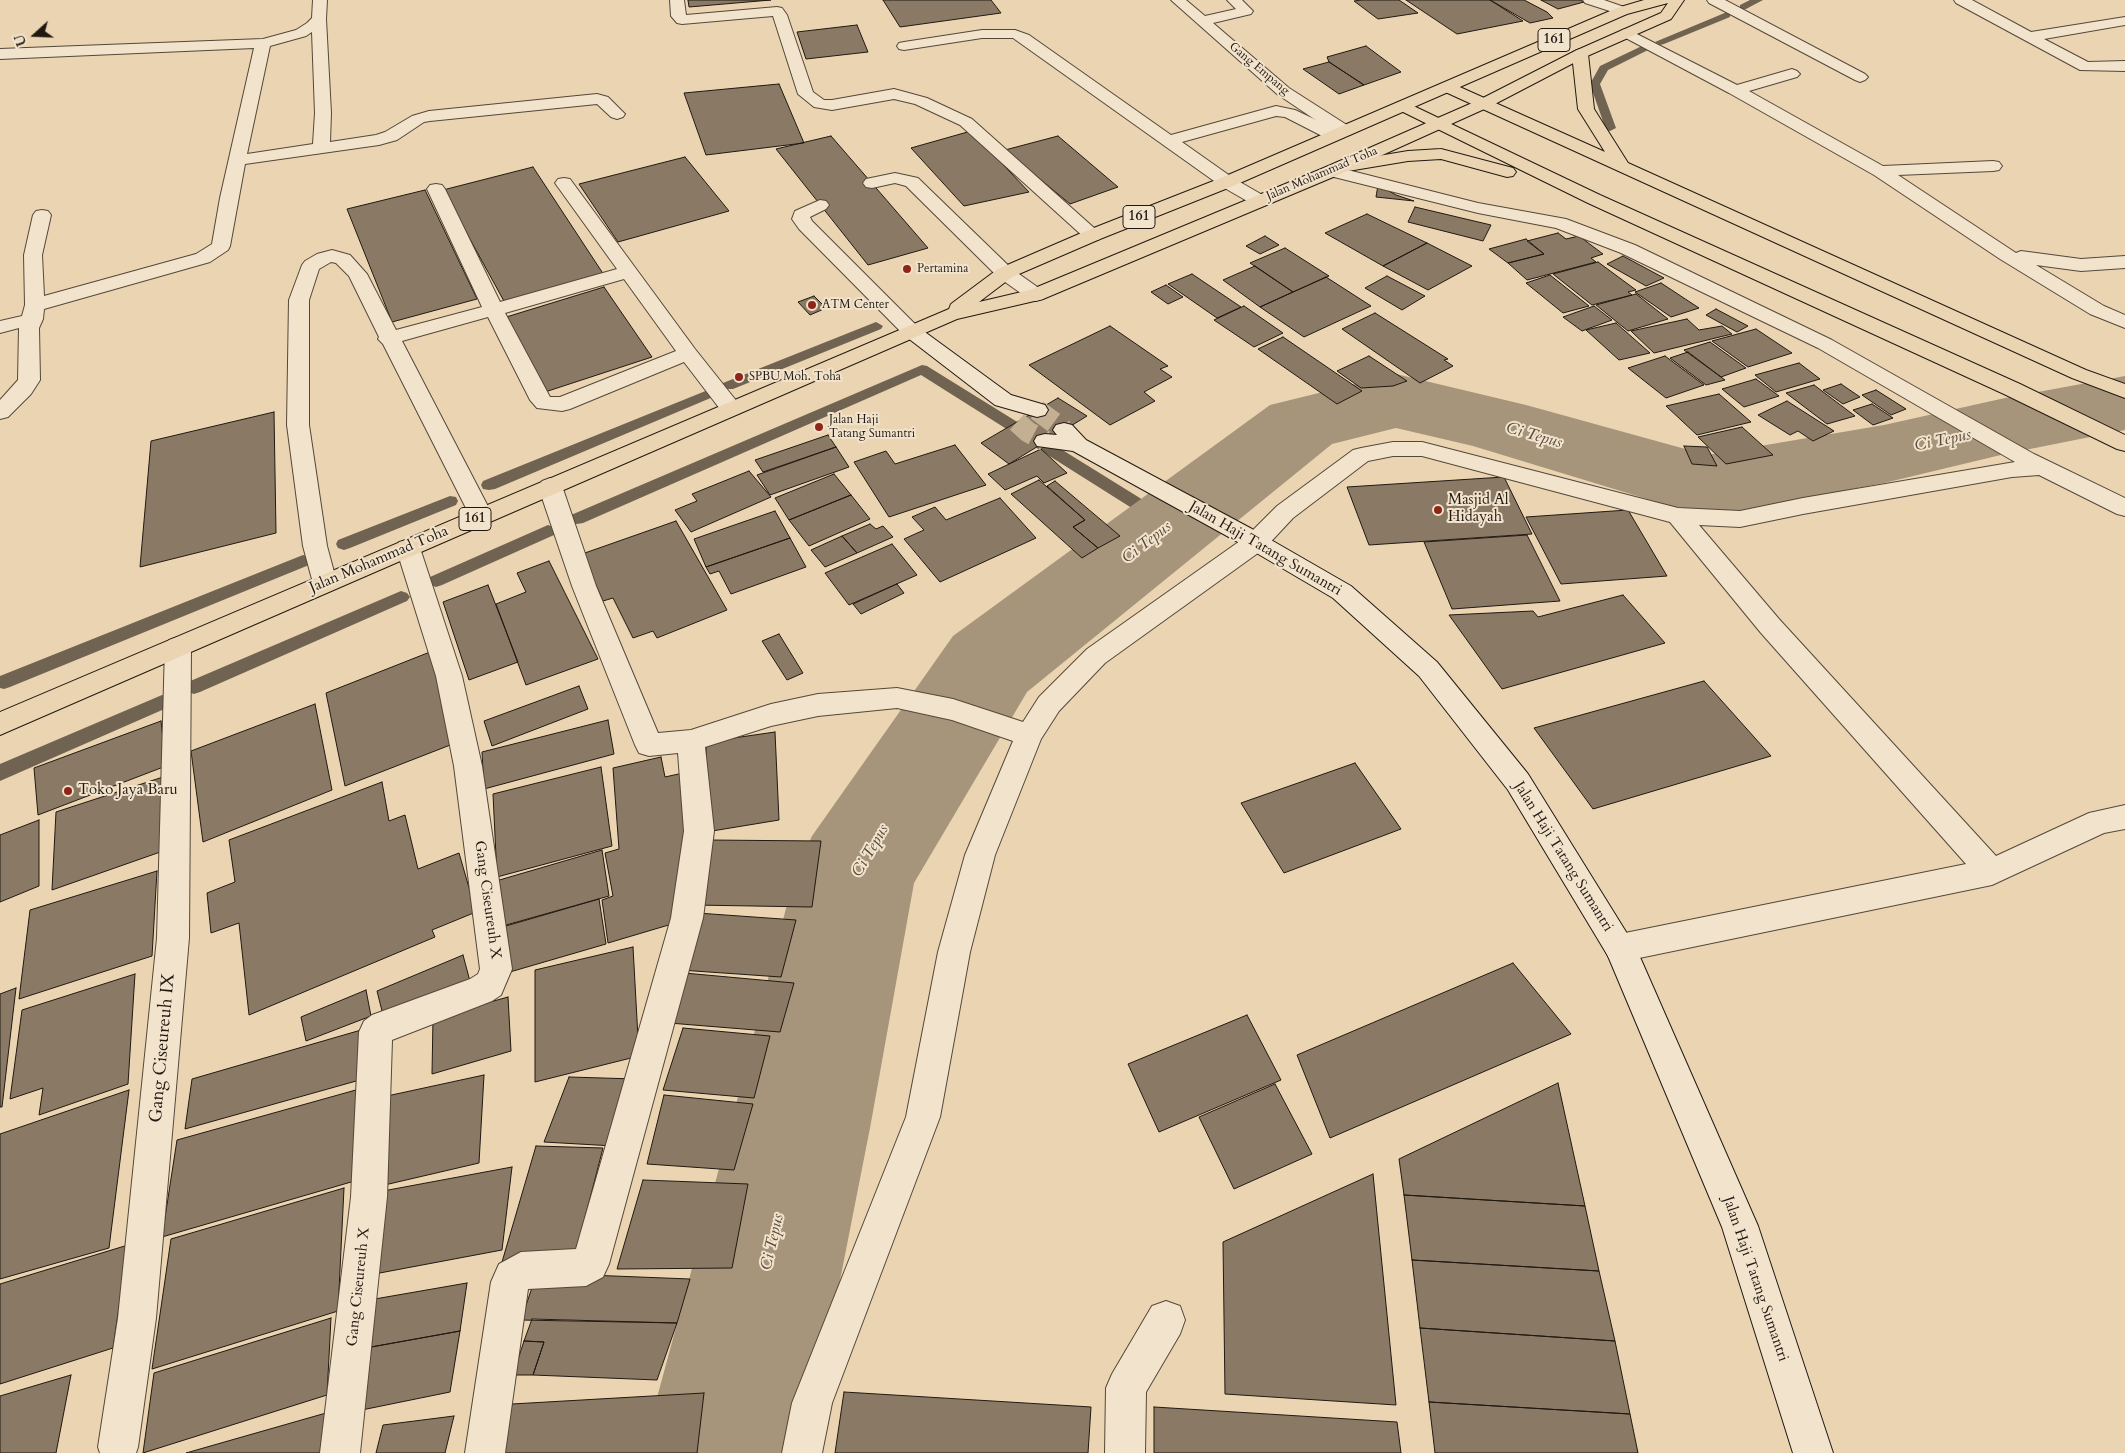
<!DOCTYPE html>
<style>
body{margin:0}
#map{position:relative;width:2125px;height:1453px;overflow:hidden;background:#ebd4b2;font-family:Cardo,serif}
canvas{display:block}
.north{position:absolute;left:10px;top:10px;width:50px;height:50px;-webkit-text-stroke:4px #f2e3cd;paint-order:stroke;rotate:250deg;font-size:14px;font-weight:700;line-height:20px;text-align:center;color:#211911}
.north::after{content:'';display:block;margin:auto;width:18px;height:22px;background:#211911;clip-path:polygon(50% 0,100% 100%,50% 72%,0 100%)}
</style>
<div id="map">
<canvas width="2125" height="1453"></canvas>
<div class="north">U</div>
</div>
<script>
const c = document.querySelector('canvas').getContext('2d');
c.lineJoin = 'round';
function poly(rows) {
  const path = new Path2D();
  for (const r of rows) {
    path.moveTo(r[0], r[1]);
    for (let i = 2; i < r.length; i += 2) path.lineTo(r[i], r[i + 1]);
  }
  return path;
}
function paint(path, color) {
  c.fillStyle = color;
  c.fill(path, 'evenodd');
}
function stroke(path, color, width, dash) {
  c.strokeStyle = color;
  c.lineWidth = width;
  c.lineCap = dash ? 'butt' : 'round';
  c.setLineDash(dash || []);
  c.stroke(path);
}
function write(font, color, halo, rows, align = 'center') {
  c.font = font + ' Cardo,serif';
  c.lineWidth = 4;
  c.setLineDash([]);
  c.textBaseline = 'middle';
  c.strokeStyle = halo;
  c.fillStyle = color;
  for (const [text, x, y, turn = 0] of rows) {
    c.save();
    c.translate(x, y);
    c.rotate((+turn || 0) * Math.PI / 180);
    c.textAlign = isNaN(turn) ? turn : align;
    if (halo) c.strokeText(text, 0, 0);
    c.fillText(text, 0, 0);
    c.restore();
  }
}
const stream = poly([
 [1750,0,1763,0,1746,9,1740,9,1740,5,1750,0],
 [1727,12,1730,13,1730,17,1664,44,1660,45,1655,42,1727,12],
 [1644,45,1648,46,1648,50,1608,70,1600,84,1616,128,1610,131,1606,130,1590,84,1600,66,1644,45],
 [876,322,883,326,881,329,733,389,723,389,721,386,723,383,876,322],
 [922,365,927,366,1177,521,1179,525,1177,529,1171,531,1165,529,921,375,583,523,577,524,571,523,569,519,571,515,922,365],
 [708,390,713,391,715,394,713,397,495,489,489,490,483,489,481,485,483,481,708,390],
 [450,496,456,497,458,501,456,505,350,548,344,550,338,548,336,544,338,540,450,496],
 [548,525,554,527,556,531,554,535,442,585,436,587,430,585,428,581,430,577,548,525],
 [303,555,309,557,311,561,309,565,10,687,4,689,0,688,0,676,303,555],
 [401,591,407,593,410,597,407,601,200,692,194,694,188,692,185,687,188,682,401,591],
 [162,695,169,697,171,702,169,707,0,781,0,764,162,695]
]);
const river = poly([
 [1396,374,1526,405,1707,455,1884,425,2005,398,2125,376,2125,430,2005,454,1884,483,1706,517,1473,446,1396,428,1332,444,1027,692,914,883,870,1128,806,1453,642,1453,730,1128,795,873,812,836,953,636,1270,405,1396,374]
]);
const building = poly([
 [688,0,771,0,689,7,688,0],
 [883,0,991,0,1001,13,900,27,883,0],
 [1361,0,1399,0,1418,13,1378,19,1354,1,1361,0],
 [1406,0,1490,0,1523,21,1457,34,1406,0],
 [1490,0,1524,0,1547,12,1553,18,1530,23,1490,0],
 [1541,0,1580,0,1584,2,1558,9,1541,0],
 [857,25,868,52,806,59,797,32,857,25],
 [1366,46,1401,72,1364,85,1329,62,1327,57,1366,46],
 [1329,62,1364,85,1339,94,1303,69,1329,62],
 [779,84,804,143,706,155,684,93,779,84],
 [971,131,1029,192,964,206,911,148,971,131],
 [831,136,928,248,868,265,776,149,831,136],
 [1058,136,1118,187,1070,204,1005,150,1058,136],
 [685,157,729,211,618,242,579,184,685,157],
 [533,167,604,275,505,303,443,190,533,167],
 [1378,185,1396,195,1414,201,1376,197,1378,185],
 [425,190,477,299,392,322,347,209,425,190],
 [1415,207,1491,225,1483,241,1408,222,1415,207],
 [1367,214,1427,243,1383,266,1325,233,1367,214],
 [1558,233,1566,239,1579,236,1603,254,1591,258,1596,262,1527,280,1508,263,1544,254,1527,241,1558,233],
 [1265,236,1279,245,1260,254,1246,246,1265,236],
 [1526,239,1544,254,1508,263,1489,249,1526,239],
 [1427,243,1472,266,1428,290,1383,266,1427,243],
 [1285,248,1329,276,1293,292,1250,263,1285,248],
 [1623,256,1664,278,1646,286,1607,264,1623,256],
 [1598,262,1636,290,1628,292,1632,295,1592,305,1553,274,1598,262],
 [1255,266,1293,292,1260,307,1223,280,1255,266],
 [1192,274,1241,307,1217,318,1168,284,1192,274],
 [1550,275,1589,306,1563,313,1526,283,1550,275],
 [1387,276,1425,296,1402,310,1365,288,1387,276],
 [1326,277,1371,306,1304,337,1260,307,1326,277],
 [1661,283,1699,308,1671,317,1635,292,1661,283],
 [1166,285,1183,297,1168,304,1151,292,1166,285],
 [604,287,652,357,545,392,503,318,604,287],
 [1636,294,1668,319,1628,331,1596,305,1636,294],
 [814,296,826,308,810,315,798,302,814,296],
 [1244,306,1283,333,1254,347,1214,320,1244,306],
 [1594,306,1612,320,1582,331,1563,317,1594,306],
 [1716,309,1748,326,1737,332,1706,315,1716,309],
 [1375,313,1448,359,1444,360,1453,366,1420,383,1342,329,1375,313],
 [1687,319,1699,330,1722,326,1732,334,1654,353,1631,331,1687,319],
 [1616,323,1650,353,1619,360,1586,330,1616,323],
 [1110,326,1168,366,1160,369,1172,377,1144,392,1155,401,1110,425,1029,365,1110,326],
 [1756,329,1792,353,1748,367,1712,341,1756,329],
 [1283,337,1362,391,1337,404,1258,349,1283,337],
 [1710,342,1746,368,1721,377,1684,350,1710,342],
 [1688,352,1721,377,1725,380,1706,385,1670,358,1688,352],
 [1369,356,1407,381,1393,386,1361,388,1337,371,1369,356],
 [1665,356,1704,385,1666,398,1628,368,1665,356],
 [1799,363,1820,379,1776,392,1755,375,1799,363],
 [1756,379,1779,396,1744,407,1722,389,1756,379],
 [1841,384,1860,397,1843,404,1823,390,1841,384],
 [1814,385,1855,416,1827,424,1786,393,1814,385],
 [1876,390,1906,409,1891,415,1862,395,1876,390],
 [1719,394,1751,422,1697,435,1666,406,1719,394],
 [1058,398,1087,416,1009,464,981,443,1058,398],
 [1787,401,1834,431,1813,441,1798,431,1790,435,1758,415,1787,401],
 [1872,404,1893,418,1873,425,1853,410,1872,404],
 [274,412,276,533,140,567,151,441,274,412],
 [1742,427,1773,455,1726,464,1698,437,1742,427],
 [828,435,836,447,763,472,755,460,828,435],
 [955,445,986,485,889,517,854,462,886,451,895,464,955,445],
 [1684,446,1707,447,1717,466,1692,464,1684,446],
 [836,447,849,467,770,495,757,475,836,447],
 [1041,449,1067,473,1044,483,1037,476,1005,490,988,474,1041,449],
 [749,471,771,497,691,532,675,510,697,501,692,494,749,471],
 [834,474,851,495,789,520,775,498,834,474],
 [1504,477,1532,534,1369,545,1347,487,1504,477],
 [1039,480,1085,520,1073,527,1098,548,1082,558,1011,494,1039,480],
 [1055,481,1120,536,1098,548,1073,527,1085,520,1047,486,1055,481],
 [851,495,870,519,809,546,789,520,851,495],
 [1000,498,1036,538,940,582,904,539,924,530,912,517,935,507,946,520,1000,498],
 [1628,510,1667,576,1561,584,1526,517,1628,510],
 [775,511,790,538,706,567,694,539,775,511],
 [676,521,727,610,657,638,653,631,633,638,613,598,603,601,582,554,676,521],
 [870,524,876,529,883,526,893,537,857,553,842,536,870,524],
 [1527,535,1560,601,1452,609,1424,542,1527,535],
 [842,536,857,553,825,567,811,550,842,536],
 [790,538,806,567,731,594,719,571,710,574,706,567,790,538],
 [892,544,917,575,849,605,825,573,892,544],
 [549,561,598,659,526,685,496,604,526,592,517,573,549,561],
 [897,584,904,593,861,614,853,604,897,584],
 [488,585,518,662,469,680,443,602,488,585],
 [1623,595,1665,643,1502,689,1449,615,1533,611,1538,617,1623,595],
 [779,634,803,673,787,680,762,641,779,634],
 [430,652,458,742,345,786,326,693,430,652],
 [1704,681,1771,756,1593,809,1534,728,1704,681],
 [579,686,588,709,492,746,484,721,579,686],
 [315,704,332,790,203,842,191,751,315,704],
 [608,720,614,754,484,789,482,752,608,720],
 [161,721,166,766,38,815,34,768,161,721],
 [775,732,779,820,706,832,706,742,775,732],
 [661,757,665,777,683,773,691,864,672,924,608,943,602,900,613,896,605,853,619,849,613,768,661,757],
 [1355,763,1401,829,1284,873,1241,803,1355,763],
 [601,767,612,846,497,877,493,794,601,767],
 [166,776,166,850,52,890,56,812,166,776],
 [382,782,389,821,405,815,418,869,459,853,476,912,432,930,435,937,249,1015,239,923,211,933,207,893,235,882,229,840,382,782],
 [39,820,39,886,0,902,0,835,39,820],
 [707,840,821,841,812,907,694,905,707,840],
 [602,850,609,896,499,927,496,881,602,850],
 [157,871,152,956,19,999,30,910,157,871],
 [599,899,606,944,503,974,499,928,599,899],
 [697,913,796,920,781,977,680,970,697,913],
 [633,947,639,1056,535,1082,535,970,633,947],
 [463,955,471,985,384,1019,377,991,463,955],
 [1513,963,1571,1034,1330,1138,1297,1055,1513,963],
 [684,973,794,983,780,1032,669,1023,684,973],
 [135,974,128,1084,39,1115,43,1088,10,1099,22,1010,135,974],
 [16,988,2,1107,0,1107,0,994,16,988],
 [366,990,371,1016,306,1041,301,1017,366,990],
 [508,997,511,1051,432,1074,433,1018,508,997],
 [1247,1015,1281,1080,1159,1132,1128,1064,1247,1015],
 [368,1028,367,1078,185,1129,192,1079,368,1028],
 [683,1028,770,1036,754,1098,663,1090,683,1028],
 [484,1075,479,1163,376,1187,387,1096,484,1075],
 [569,1077,636,1079,614,1146,544,1142,569,1077],
 [1558,1083,1585,1206,1404,1195,1399,1159,1558,1083],
 [1275,1084,1312,1154,1234,1189,1199,1117,1275,1084],
 [363,1088,358,1180,162,1237,177,1140,363,1088],
 [129,1090,109,1248,0,1279,0,1134,129,1090],
 [664,1095,753,1104,734,1170,647,1164,664,1095],
 [536,1146,603,1148,573,1264,502,1262,536,1146],
 [512,1167,502,1250,369,1275,383,1191,512,1167],
 [1373,1174,1396,1405,1225,1394,1223,1242,1373,1174],
 [643,1180,748,1184,732,1268,617,1269,643,1180],
 [344,1188,338,1311,152,1369,171,1239,344,1188],
 [1404,1195,1585,1206,1599,1271,1412,1260,1404,1195],
 [128,1245,113,1348,0,1384,0,1284,128,1245],
 [1412,1260,1599,1271,1615,1341,1420,1328,1412,1260],
 [537,1273,690,1279,677,1323,521,1320,537,1273],
 [467,1283,460,1331,360,1349,369,1300,467,1283],
 [331,1318,327,1395,143,1453,154,1373,331,1318],
 [532,1319,677,1323,657,1380,533,1375,544,1342,524,1341,532,1319],
 [1420,1328,1615,1341,1630,1414,1429,1402,1420,1328],
 [460,1331,450,1392,347,1413,360,1349,460,1331],
 [524,1341,544,1342,533,1375,513,1375,524,1341],
 [71,1375,56,1453,0,1453,0,1396,71,1375],
 [844,1392,1091,1407,1088,1453,835,1453,844,1392],
 [704,1393,697,1453,502,1453,512,1404,704,1393],
 [1429,1402,1630,1414,1638,1453,1435,1453,1429,1402],
 [1154,1407,1397,1422,1401,1453,1154,1453,1154,1407],
 [333,1411,329,1453,186,1453,333,1411],
 [454,1416,445,1453,376,1453,383,1425,454,1416]
]);
const secondaryTunnel = poly([
 [1037,410,1064,430],
 [1017,422,1028,432,1045,441]
]);
const lane = poly([
 [670,0,684,0,686,15,777,7,782,8,787,15,813,92,824,100,832,100,894,89,927,98,972,119,1102,235,1100,239,1093,241,1086,239,960,125,915,104,894,99,832,110,814,107,798,94,773,16,682,24,677,23,671,16,670,0],
 [982,30,1015,30,1029,35,1171,135,1276,106,1295,110,1340,131,1342,135,1340,139,1328,139,1285,117,1276,116,1182,142,1233,178,1266,197,1269,201,1266,205,1260,206,1254,205,1221,186,1013,38,982,38,904,50,899,49,897,46,899,43,904,42,982,30],
 [895,173,918,178,1012,269,1043,291,1046,295,1043,299,1036,301,1029,299,998,277,906,186,895,183,872,188,866,187,863,183,866,179,895,173],
 [564,178,570,179,695,349,742,408,739,413,731,415,723,413,684,362,570,409,562,411,537,408,530,400,488,317,402,341,493,516,489,522,481,524,473,522,383,344,378,339,379,337,349,276,336,263,331,262,319,269,309,300,309,425,327,546,337,583,334,589,325,592,316,589,313,583,303,546,287,425,289,300,302,265,305,261,317,254,332,250,350,255,367,274,396,330,482,307,427,189,430,185,436,184,442,185,445,189,500,302,617,269,555,183,558,179,564,178],
 [624,279,676,351,560,397,550,397,505,313,624,279],
 [820,200,826,201,829,205,826,209,810,217,812,221,918,327,921,331,918,335,911,337,904,335,799,229,792,219,795,211,820,200]
]);
const street = poly([
 [313,0,327,0,326,19,331,113,330,142,376,135,385,132,412,116,429,111,597,94,608,97,625,114,623,117,617,119,611,117,597,104,430,121,424,122,397,140,379,145,245,164,230,246,228,250,210,262,44,309,43,319,39,328,40,380,31,394,8,417,0,419,0,400,18,380,19,328,0,333,0,321,22,316,25,305,24,255,33,215,36,211,42,210,48,211,51,215,42,255,44,296,196,254,212,244,220,198,254,48,0,59,0,49,263,39,296,30,307,23,312,18,313,0],
 [312,32,315,113,313,144,247,154,270,46,306,36,312,32],
 [1171,0,1186,0,1205,16,1236,9,1227,0,1242,0,1253,11,1251,14,1213,23,1289,88,1350,127,1352,131,1350,135,1338,135,1277,94,1171,0],
 [1583,0,1604,0,1627,8,1629,11,1627,14,1622,15,1585,3,1583,0],
 [1707,0,1725,0,1865,74,1868,77,1865,80,1860,82,1855,80,1709,3,1707,0],
 [1954,0,1972,0,2031,32,2125,17,2125,25,2044,39,2088,62,2125,61,2125,71,2080,70,1956,3,1954,0],
 [1627,29,1737,85,1792,69,1797,71,1800,74,1797,77,1749,91,1883,166,1993,161,1999,162,2002,166,1999,170,1993,171,1898,175,2016,253,2021,251,2081,259,2125,256,2125,268,2081,271,2036,265,2104,306,2125,315,2125,328,2090,314,2000,259,1874,175,1729,93,1622,36,1620,33,1622,30,1627,29],
 [1332,166,1478,203,1566,219,1635,245,1832,340,2034,454,2125,498,2125,516,2117,514,2039,475,2012,477,1803,514,1740,527,1699,525,1779,619,1996,856,2089,813,2125,805,2125,829,2104,833,1992,885,1620,962,1609,958,1604,948,1609,938,1620,934,1966,864,1761,633,1670,522,1422,456,1393,456,1368,461,1293,518,1265,548,1105,663,1059,711,1041,739,995,855,970,952,940,1117,832,1403,822,1453,782,1453,792,1403,906,1117,938,952,965,855,1013,741,952,720,897,708,818,716,771,726,705,747,714,831,703,918,609,1264,603,1277,586,1286,528,1289,505,1453,465,1453,491,1282,499,1264,521,1252,576,1249,671,918,684,831,678,753,649,756,639,753,635,745,572,586,538,486,542,481,550,478,558,481,562,486,596,586,658,733,691,730,771,704,818,694,897,688,953,699,1023,722,1039,697,1087,649,1247,536,1277,506,1353,450,1361,448,1393,442,1422,442,1678,508,1740,511,1803,498,2015,462,1818,348,1621,253,1556,228,1478,213,1326,175,1323,171,1326,167,1332,166],
 [408,540,417,542,420,548,462,676,482,766,512,969,501,995,492,1001,392,1040,387,1197,360,1453,320,1453,351,1197,359,1032,364,1021,372,1015,470,979,478,974,480,969,454,766,436,676,396,548,399,542,408,540],
 [178,637,187,640,191,647,189,938,156,1318,138,1447,136,1453,100,1453,98,1447,118,1318,157,938,165,647,169,640,178,637],
 [1166,1301,1180,1306,1185,1320,1180,1334,1146,1392,1145,1453,1105,1453,1106,1388,1112,1374,1152,1306,1166,1301]
]);
const secondary = poly([
 [911,325,918,327,1011,395,1045,405,1048,410,1045,415,1037,417,995,405,904,335,901,331,904,327,911,325],
 [1064,423,1072,425,1086,440,1252,529,1351,586,1437,662,1528,774,1636,948,1758,1226,1833,1453,1793,1453,1722,1227,1608,956,1508,790,1419,676,1333,598,1236,541,1073,451,1037,446,1034,441,1037,436,1045,434,1057,435,1053,430,1056,425,1064,423]
]);
const primary = poly([
 [1644,0,1684,0,1671,19,1585,57,1491,106,1338,175,1043,299,957,319,0,735,0,712,949,309,951,304,998,269,1086,231,1221,178,1617,8,1644,0],
 [1668,3,1661,13,1575,51,1479,100,1326,167,1030,290,979,302,1012,277,1100,239,1233,186,1627,14,1668,3]
]);
const highway = poly([
 [1580,49,1585,51,1588,54,1594,109,1628,163,2086,370,2125,384,2125,398,2072,378,1441,90,1439,87,1441,84,1453,84,1605,152,1578,109,1572,54,1575,51,1580,49],
 [1403,101,1600,195,2020,384,2125,435,2125,451,2117,449,2004,394,1588,203,1397,109,1395,106,1397,103,1403,101],
 [1441,149,1513,168,1516,172,1513,176,1507,177,1441,159,1408,161,1342,172,1336,171,1333,167,1336,163,1408,151,1441,149]
]);
const markers = [
 [907,269,5,"#8f2418"],
 [812,305,5,"#8f2418"],
 [739,377,5,"#8f2418"],
 [819,427,5,"#8f2418"],
 [1438,510,5,"#8f2418"],
 [68,791,5,"#8f2418"]
];
const farStreetnames = [
 ["Gang Empang",1259,69,40],
 ["Jalan Mohammad Toha",1322,174,-23]
];
const farPoinames = [
 ["Pertamina",917,269],
 ["ATM Center",822,305],
 ["SPBU Moh. Toha",749,377],
 ["Jalan Haji",829,420],
 ["Tatang Sumantri",829,434]
];
const shields = [
 [1554,40,32],
 [1139,217,32],
 [475,519,32]
];
const shieldNames = [
 ["161",1554,40],
 ["161",1139,217],
 ["161",475,519]
];
const poiNames = [
 ["Masjid Al",1448,501],
 ["Hidayah",1448,518],
 ["Toko Jaya Baru",78,791]
];
const streetNames = [
 ["Jalan Haji Tatang Sumantri",1265,549,30],
 ["Jalan Mohammad Toha",379,560,-23],
 ["Jalan Haji Tatang Sumantri",1563,857,58],
 ["Gang Ciseureuh X",487,900,82],
 ["Jalan Haji Tatang Sumantri",1755,1279,71],
 ["Gang Ciseureuh X",359,1287,-84]
];
const waterNames = [
 ["Ci Tepus",1534,436,16],
 ["Ci Tepus",1943,441,-12],
 ["Ci Tepus",1147,543,-38],
 ["Ci Tepus",871,851,-60],
 ["Ci Tepus",773,1242,-77]
];
const nearStreetnames = [
 ["Gang Ciseureuh IX",163,1048,-85]
];
paint(stream, '#716351');
paint(river, '#a6947b');
paint(building, '#8a7a65');
stroke(building, '#211911', 1);
stroke(secondaryTunnel, '#c3af92', 21, [21, 11]);
stroke(lane, '#544839', 2);
stroke(street, '#544839', 2);
stroke(secondary, '#211911', 2);
stroke(primary, '#211911', 2);
stroke(highway, '#211911', 2);
paint(lane, '#f2e3cd');
paint(street, '#f2e3cd');
paint(secondary, '#f2e3cd');
paint(primary, '#ebd4b2');
paint(highway, '#ebd4b2');
for (const [x, y, r, color] of markers) {
  const dot = new Path2D();
  dot.arc(x, y, r, 0, 2 * Math.PI);
  c.fillStyle = color;
  c.fill(dot);
  stroke(dot, '#f2e3cd', 2);
}
write('12px', '#211911', '#f2e3cd', farStreetnames);
write('12px', '#211911', '#f2e3cd', farPoinames, 'left');
for (const [x, y, w] of shields) {
  const box = new Path2D();
  box.roundRect(x - w / 2, y - 11.5, w, 23, 4);
  c.fillStyle = '#f2e3cd';
  c.fill(box);
  stroke(box, '#211911', 1);
}
write('bold 14px', '#211911', null, shieldNames);
write('15px', '#211911', '#f2e3cd', poiNames, 'left');
write('15px', '#211911', '#f2e3cd', streetNames);
write('italic 16px', '#564a3b', '#f2e3cd', waterNames);
write('18px', '#211911', '#f2e3cd', nearStreetnames);
</script>
